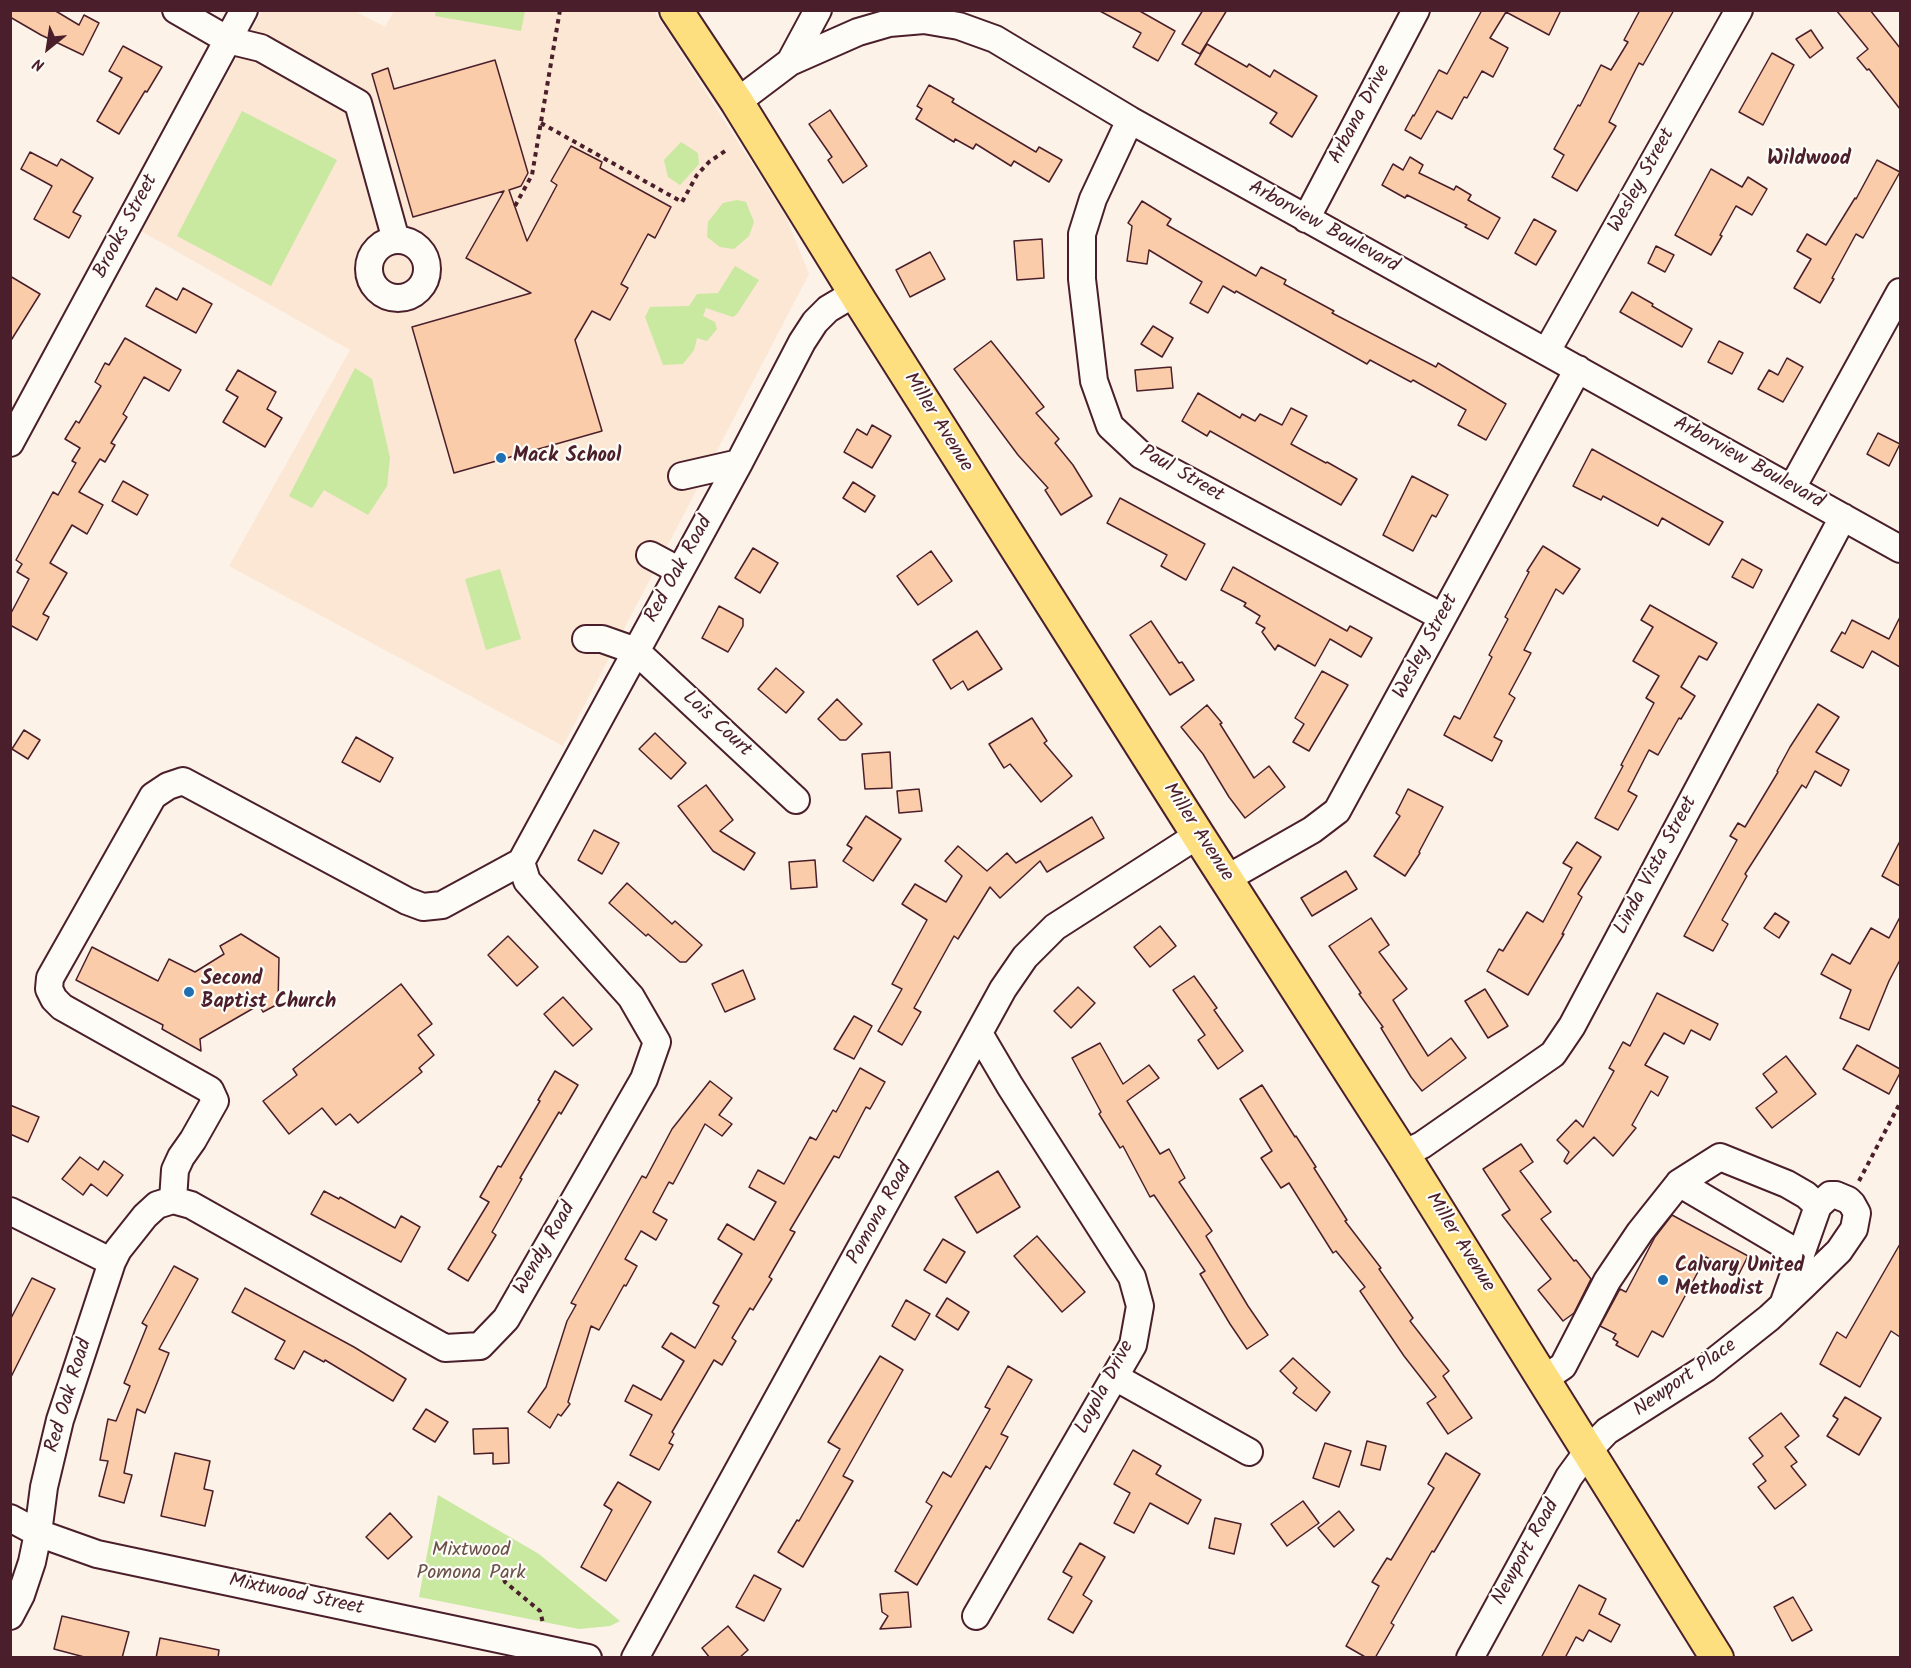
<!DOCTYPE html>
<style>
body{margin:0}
#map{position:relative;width:1911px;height:1668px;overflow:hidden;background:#fcf2e7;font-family:Kalam,sans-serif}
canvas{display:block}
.frame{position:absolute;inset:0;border:12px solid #4a1f2b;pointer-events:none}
.north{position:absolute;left:18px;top:18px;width:60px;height:60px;-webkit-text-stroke:4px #fdfcf7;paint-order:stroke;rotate:210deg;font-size:16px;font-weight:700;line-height:24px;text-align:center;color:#4a1f2b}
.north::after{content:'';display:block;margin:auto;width:21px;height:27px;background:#4a1f2b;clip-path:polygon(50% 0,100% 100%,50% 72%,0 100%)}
</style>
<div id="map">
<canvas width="1911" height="1668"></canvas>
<div class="frame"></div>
<div class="north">N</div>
</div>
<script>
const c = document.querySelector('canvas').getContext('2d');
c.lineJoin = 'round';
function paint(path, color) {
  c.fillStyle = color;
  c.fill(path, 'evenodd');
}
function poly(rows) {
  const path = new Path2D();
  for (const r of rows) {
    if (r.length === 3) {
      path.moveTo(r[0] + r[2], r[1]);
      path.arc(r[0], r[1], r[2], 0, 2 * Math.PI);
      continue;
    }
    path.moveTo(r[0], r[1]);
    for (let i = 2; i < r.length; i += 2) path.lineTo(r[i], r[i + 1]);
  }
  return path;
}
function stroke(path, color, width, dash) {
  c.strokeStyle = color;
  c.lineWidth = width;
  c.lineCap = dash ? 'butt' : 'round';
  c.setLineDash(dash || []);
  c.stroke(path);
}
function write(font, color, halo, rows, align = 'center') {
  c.font = font + ' Kalam,sans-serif';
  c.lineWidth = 4.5;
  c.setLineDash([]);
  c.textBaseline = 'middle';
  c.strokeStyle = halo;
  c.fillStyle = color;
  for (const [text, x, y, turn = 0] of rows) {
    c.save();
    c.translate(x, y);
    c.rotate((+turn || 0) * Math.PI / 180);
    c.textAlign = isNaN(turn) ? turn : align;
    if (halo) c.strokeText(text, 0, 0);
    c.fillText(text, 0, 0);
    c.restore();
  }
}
const built = poly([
 [262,11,355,11,385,27,394,11,654,11,786,217,809,274,563,746,229,566,350,350,141,231]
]);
const green = poly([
 [436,11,436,10,525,11,521,31,435,16],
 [242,111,337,160,271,286,177,236],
 [681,142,698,153,699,164,680,185,668,177,664,160],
 [737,200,746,202,754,222,749,236,734,249,720,247,707,237,708,222,723,203],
 [735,266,759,280,737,314,733,317,706,308,703,316,715,322,717,329,707,341,697,338,694,350,683,364,663,365,645,317,650,307,689,306,697,294,718,293],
 [355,368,372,379,390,458,387,486,368,515,324,490,312,508,289,496],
 [500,569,521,639,486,650,465,579],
 [438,1495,539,1554,620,1621,610,1626,579,1629,419,1597]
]);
const building = poly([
 [10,10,54,10,79,25,84,15,99,23,83,55,41,35,10,17,10,10],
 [1098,10,1138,10,1175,31,1158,61,1133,47,1141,33,1098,10],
 [1203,10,1227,10,1200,54,1182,44,1203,10],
 [1482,10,1561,10,1549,35,1506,12,1490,38,1508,48,1493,77,1482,71,1467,98,1464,97,1452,119,1437,111,1421,139,1405,130,1413,115,1414,116,1439,70,1447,74,1482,10],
 [1640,10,1674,10,1643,65,1639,63,1609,122,1616,126,1577,191,1552,177,1564,155,1554,149,1578,105,1580,106,1601,65,1611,70,1628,42,1624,40,1640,10],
 [1836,10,1870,10,1900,48,1900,109,1869,69,1867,70,1857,58,1868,49,1836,10],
 [1811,30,1823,48,1810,58,1796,39,1811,30],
 [1207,44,1247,67,1249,64,1270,77,1274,70,1317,96,1292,137,1270,123,1277,113,1195,64,1207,44],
 [123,46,162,67,147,92,145,91,119,134,97,121,122,78,109,71,123,46],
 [1772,53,1794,65,1763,125,1739,112,1772,53],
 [495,60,528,173,521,186,509,190,527,241,557,185,551,181,571,146,602,162,600,168,671,207,655,238,648,234,621,284,628,288,610,320,592,311,575,340,602,431,454,473,412,327,531,293,466,258,504,191,413,217,372,74,388,68,394,89,495,60],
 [929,85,954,99,952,102,1036,152,1039,147,1062,160,1049,182,1014,161,1011,166,976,144,973,149,955,139,954,142,916,119,922,109,917,106,929,85],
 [830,110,867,166,843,183,828,160,832,157,809,124,830,110],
 [30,152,57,166,61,159,93,178,73,212,81,216,69,238,34,219,52,186,21,169,30,152],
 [1410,157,1423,165,1419,173,1454,190,1456,186,1471,195,1468,200,1500,218,1488,239,1465,227,1467,225,1407,195,1405,198,1382,185,1393,164,1403,170,1410,157],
 [1877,160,1900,172,1863,238,1856,234,1832,278,1834,279,1820,303,1794,288,1811,259,1797,251,1807,234,1826,245,1855,198,1856,199,1877,160],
 [1711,169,1742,187,1748,177,1767,189,1752,215,1736,206,1720,235,1722,236,1711,255,1675,235,1711,169],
 [1142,201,1171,219,1167,225,1256,276,1261,267,1286,280,1284,284,1334,311,1332,313,1436,367,1438,363,1506,404,1486,440,1458,425,1466,410,1413,380,1411,382,1370,360,1367,364,1236,291,1235,293,1223,286,1208,313,1190,303,1202,282,1149,250,1147,264,1127,261,1132,226,1128,223,1142,201],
 [1534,219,1556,231,1536,265,1515,253,1534,219],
 [1042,239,1044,278,1017,280,1014,241,1042,239],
 [1656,246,1674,255,1665,272,1648,263,1656,246],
 [930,252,945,279,910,297,896,270,930,252],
 [10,276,40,294,10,342,10,276],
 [156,288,177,300,183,288,212,304,196,333,146,306,156,288],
 [1632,292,1653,304,1652,306,1692,329,1682,347,1620,312,1632,292],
 [1153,326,1173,338,1162,357,1141,344,1153,326],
 [125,338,181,370,169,391,144,377,123,414,127,417,111,443,115,445,105,462,100,459,79,492,103,505,87,534,72,525,50,563,67,573,43,614,49,617,37,640,10,625,10,615,29,579,17,572,22,564,16,560,53,492,58,495,76,463,72,461,80,448,65,439,76,421,79,423,101,386,95,382,105,363,109,365,125,338],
 [991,341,1044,407,1036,413,1059,439,1055,443,1073,465,1092,496,1061,515,1045,490,1048,488,1018,455,954,369,991,341],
 [1719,341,1743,353,1732,374,1708,362,1719,341],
 [1787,358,1803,367,1783,402,1758,389,1769,370,1778,375,1787,358],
 [1171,367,1173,388,1137,391,1135,370,1171,367],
 [238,370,276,392,267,409,282,418,265,447,223,422,238,397,226,390,238,370],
 [1198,393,1240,418,1242,414,1255,421,1260,414,1282,425,1291,408,1307,416,1291,444,1326,463,1327,462,1357,479,1341,505,1210,431,1207,436,1182,421,1198,393],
 [872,425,891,436,872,468,844,452,857,429,867,435,872,425],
 [1878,433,1900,444,1889,466,1867,454,1878,433],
 [1592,449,1723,522,1709,545,1662,518,1658,526,1603,496,1601,500,1573,486,1592,449],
 [1412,476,1448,495,1436,517,1432,515,1413,551,1383,535,1412,476],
 [123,481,148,495,137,515,112,501,123,481],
 [853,482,875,496,865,512,843,498,853,482],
 [1120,498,1205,544,1186,580,1161,566,1167,555,1107,523,1120,498],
 [1543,546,1580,569,1563,594,1556,589,1524,650,1531,653,1509,694,1515,698,1494,737,1502,741,1492,761,1444,735,1454,716,1460,719,1492,657,1489,655,1508,619,1505,617,1529,572,1527,571,1543,546],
 [753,548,778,563,760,593,735,578,753,548],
 [931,551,952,581,918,605,897,576,931,551],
 [1742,559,1762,570,1753,588,1732,577,1742,559],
 [1233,567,1347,631,1350,626,1372,638,1361,657,1330,639,1315,666,1278,645,1275,650,1262,632,1265,628,1256,623,1260,616,1244,606,1246,603,1221,590,1233,567],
 [1650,605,1717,643,1707,660,1699,656,1681,687,1695,696,1681,719,1679,718,1658,755,1649,750,1628,791,1637,796,1618,830,1595,818,1623,766,1621,765,1654,703,1646,698,1659,676,1633,661,1653,627,1641,620,1650,605],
 [719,606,743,619,743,626,728,652,702,638,719,606],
 [1900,617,1900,667,1872,651,1863,668,1831,651,1842,632,1845,634,1852,620,1889,639,1900,617],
 [1151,621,1179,663,1182,662,1194,680,1170,695,1130,635,1151,621],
 [977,631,1002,669,968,690,963,681,951,689,933,660,977,631],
 [776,668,804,692,786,713,758,689,776,668],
 [1322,671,1348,685,1309,751,1293,742,1304,724,1295,718,1322,671],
 [837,699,862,724,846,740,840,740,818,719,837,699],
 [1818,704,1839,717,1816,752,1849,770,1841,786,1815,771,1806,788,1802,785,1745,874,1747,876,1722,920,1728,924,1713,951,1684,936,1737,840,1730,836,1738,823,1745,827,1778,772,1777,771,1790,747,1818,704],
 [1207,705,1222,723,1220,724,1254,778,1269,766,1285,787,1245,818,1229,797,1203,754,1181,727,1207,705],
 [1032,718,1047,741,1044,743,1072,776,1041,802,1010,764,1004,768,989,744,1032,718],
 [24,730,40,740,28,759,12,749,24,730],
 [655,733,686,763,671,779,639,749,655,733],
 [356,737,393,758,380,782,342,762,356,737],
 [890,752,892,788,865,789,862,754,890,752],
 [706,785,733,820,720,831,755,853,744,870,713,851,678,806,706,785],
 [919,789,922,811,899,813,897,791,919,789],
 [1408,789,1443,807,1419,852,1420,853,1405,876,1374,856,1400,816,1396,813,1408,789],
 [866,816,901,839,873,881,843,861,852,848,847,845,866,816],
 [1092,817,1104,838,1047,872,1040,861,1000,898,990,887,958,939,954,936,914,1008,921,1012,902,1045,878,1031,902,989,892,984,927,920,902,904,915,884,946,902,962,876,945,861,958,846,987,871,1007,853,1016,863,1092,817],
 [594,830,619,843,602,874,578,860,594,830],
 [1900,841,1900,886,1882,876,1900,841],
 [1577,842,1601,857,1578,894,1582,897,1562,934,1564,934,1528,995,1487,971,1499,949,1503,951,1527,912,1543,922,1572,868,1563,863,1577,842],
 [815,860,817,887,791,889,789,862,815,860],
 [1346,871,1357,889,1312,916,1301,898,1346,871],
 [627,883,672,924,675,921,702,945,686,962,680,962,648,934,646,936,609,903,627,883],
 [1775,913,1789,922,1779,938,1764,928,1775,913],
 [1900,917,1900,960,1889,981,1869,1030,1840,1018,1851,990,1821,974,1832,954,1850,964,1871,928,1889,938,1900,917],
 [1371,918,1389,945,1379,952,1407,989,1393,1000,1428,1056,1451,1038,1466,1058,1422,1091,1411,1077,1381,1028,1383,1027,1359,994,1361,993,1329,946,1371,918],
 [1160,926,1176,946,1150,967,1134,947,1160,926],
 [241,934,279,958,278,1004,263,1012,259,1005,200,1039,201,1051,162,1029,163,1025,76,980,92,947,158,981,169,959,195,972,224,954,220,946,241,934],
 [508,936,538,967,517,986,488,955,508,936],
 [743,970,755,999,725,1012,712,984,743,970],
 [1194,976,1217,1008,1214,1010,1243,1051,1218,1069,1198,1040,1205,1035,1173,990,1194,976],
 [401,984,432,1024,418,1035,434,1055,419,1068,422,1072,358,1123,350,1114,336,1125,322,1108,289,1134,263,1101,297,1075,293,1069,401,984],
 [1078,987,1095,1003,1071,1028,1054,1011,1078,987],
 [1485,989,1508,1026,1488,1038,1465,1001,1485,989],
 [1657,993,1718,1024,1710,1040,1691,1030,1684,1044,1664,1033,1645,1065,1668,1077,1658,1096,1651,1091,1632,1125,1636,1128,1613,1156,1594,1137,1567,1164,1564,1161,1569,1152,1557,1140,1576,1120,1583,1127,1614,1071,1609,1068,1623,1042,1630,1046,1657,993],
 [563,997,592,1029,573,1046,544,1014,563,997],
 [854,1016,872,1026,854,1059,834,1049,854,1016],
 [1100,1043,1123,1084,1149,1065,1159,1078,1127,1101,1160,1154,1169,1149,1185,1178,1179,1182,1212,1231,1206,1236,1248,1306,1268,1335,1247,1349,1230,1324,1200,1274,1205,1271,1154,1195,1150,1197,1123,1146,1120,1148,1099,1114,1101,1112,1072,1058,1100,1043],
 [1857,1045,1900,1069,1900,1073,1889,1094,1843,1069,1857,1045],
 [1786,1056,1816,1094,1772,1128,1756,1108,1777,1092,1763,1074,1786,1056],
 [860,1068,885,1082,870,1109,866,1107,839,1158,834,1156,790,1230,795,1232,769,1277,772,1279,753,1310,750,1308,732,1338,736,1341,722,1365,714,1360,672,1432,674,1434,669,1443,673,1445,659,1470,630,1455,652,1415,625,1401,633,1385,661,1400,684,1361,662,1347,671,1333,695,1348,719,1306,713,1303,742,1254,718,1239,727,1224,754,1240,776,1202,749,1187,758,1170,784,1184,810,1137,816,1140,833,1110,836,1112,860,1068],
 [555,1071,578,1085,561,1114,559,1112,520,1178,522,1179,492,1232,496,1235,468,1281,448,1269,489,1202,480,1197,498,1166,501,1167,540,1101,538,1100,555,1071],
 [710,1081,732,1098,719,1115,732,1124,722,1136,705,1124,673,1184,669,1182,653,1212,667,1220,656,1240,641,1231,625,1259,637,1266,626,1286,624,1285,599,1330,591,1326,568,1402,570,1404,561,1416,558,1414,550,1428,528,1412,546,1387,567,1321,576,1305,571,1303,642,1176,646,1178,672,1129,710,1081],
 [1262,1085,1295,1137,1296,1136,1316,1167,1314,1168,1347,1220,1345,1221,1381,1268,1379,1269,1413,1318,1410,1321,1449,1371,1443,1376,1472,1418,1448,1434,1427,1403,1436,1397,1404,1356,1360,1291,1365,1287,1336,1251,1333,1253,1289,1183,1281,1188,1261,1158,1272,1151,1240,1099,1262,1085],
 [10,1105,39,1117,28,1142,10,1134,10,1105],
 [1521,1144,1533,1162,1520,1171,1551,1212,1541,1219,1574,1261,1576,1260,1591,1279,1574,1313,1563,1321,1538,1290,1551,1279,1502,1215,1510,1210,1483,1169,1521,1144],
 [80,1157,98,1170,104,1161,123,1175,107,1196,91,1184,83,1195,62,1179,80,1157],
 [998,1171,1020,1207,977,1233,955,1197,998,1171],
 [324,1191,339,1199,340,1197,395,1228,401,1216,420,1227,401,1262,311,1214,324,1191],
 [1672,1215,1748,1256,1739,1274,1706,1257,1663,1337,1652,1331,1638,1357,1616,1345,1618,1342,1613,1339,1616,1334,1600,1326,1620,1289,1626,1292,1655,1237,1672,1215],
 [1037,1236,1085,1292,1062,1312,1014,1256,1037,1236],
 [943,1239,965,1252,946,1283,924,1270,943,1239],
 [1900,1244,1900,1337,1891,1331,1860,1387,1820,1364,1837,1332,1846,1338,1900,1244],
 [174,1266,198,1279,159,1349,169,1353,145,1413,137,1409,124,1473,132,1475,124,1503,99,1496,108,1461,100,1460,108,1419,116,1421,130,1386,124,1383,147,1326,142,1323,174,1266],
 [32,1278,55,1289,10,1379,10,1320,32,1278],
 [245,1288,354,1347,406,1379,393,1401,325,1360,324,1362,304,1351,294,1369,275,1359,285,1341,232,1312,245,1288],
 [947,1298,969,1312,958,1330,936,1316,947,1298],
 [906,1300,930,1314,915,1340,892,1326,906,1300],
 [880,1356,903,1370,843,1476,853,1481,803,1567,778,1552,797,1520,799,1521,840,1449,828,1442,880,1356],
 [1293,1358,1330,1392,1316,1411,1293,1393,1297,1388,1280,1371,1293,1358],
 [1008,1366,1032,1380,1001,1434,1008,1437,990,1469,986,1466,917,1585,895,1571,932,1506,926,1502,943,1472,951,1477,990,1409,985,1407,1008,1366],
 [1845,1397,1881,1418,1859,1455,1827,1436,1838,1419,1833,1416,1845,1397],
 [426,1409,448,1422,435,1442,413,1429,426,1409],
 [1781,1413,1799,1436,1785,1447,1797,1462,1791,1466,1806,1485,1775,1509,1758,1487,1766,1481,1753,1464,1763,1456,1749,1438,1781,1413],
 [508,1428,509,1463,493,1464,493,1453,474,1454,473,1429,508,1428],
 [1367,1441,1386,1446,1380,1470,1361,1465,1367,1441],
 [1325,1443,1351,1451,1339,1487,1313,1478,1325,1443],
 [1133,1450,1161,1466,1156,1474,1201,1500,1188,1524,1150,1503,1134,1533,1114,1523,1130,1493,1114,1484,1133,1450],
 [175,1453,210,1461,204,1489,213,1491,205,1526,161,1516,175,1453],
 [1446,1453,1480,1474,1434,1552,1432,1551,1391,1623,1394,1625,1375,1658,1367,1658,1346,1646,1379,1586,1372,1582,1387,1558,1391,1560,1434,1488,1428,1484,1446,1453],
 [618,1482,651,1502,606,1581,581,1567,612,1510,604,1505,618,1482],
 [1303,1501,1319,1523,1287,1546,1271,1524,1303,1501],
 [1339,1511,1354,1530,1334,1547,1318,1528,1339,1511],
 [390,1513,412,1537,388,1559,366,1537,390,1513],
 [1215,1518,1241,1524,1234,1554,1209,1548,1215,1518],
 [1080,1543,1105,1557,1083,1595,1092,1601,1073,1633,1048,1619,1072,1577,1063,1572,1080,1543],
 [754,1575,781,1589,764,1621,736,1607,754,1575],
 [1579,1585,1606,1599,1599,1614,1620,1625,1611,1642,1589,1630,1583,1641,1576,1637,1565,1658,1541,1658,1579,1585],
 [908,1592,911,1627,880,1629,888,1616,882,1612,880,1594,908,1592],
 [1793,1597,1812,1630,1792,1641,1774,1607,1793,1597],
 [62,1616,129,1632,122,1658,88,1658,54,1649,62,1616],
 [728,1626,748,1650,739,1658,710,1658,702,1648,728,1626],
 [160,1638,219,1650,218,1658,156,1658,160,1638]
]);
const path = poly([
 [541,123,682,202,697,175,709,162,728,149],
 [515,206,532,175,560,10],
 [1859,1181,1900,1103],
 [501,1571,505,1582,540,1611,543,1623]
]);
const minor = poly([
 [176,10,228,40,261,48,358,103,396,240],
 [790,62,818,10],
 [737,102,790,62,858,32,889,23,924,20,959,26,995,39,1130,120,1900,549],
 [1130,120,1093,199,1082,234,1082,279,1094,381,1110,426,1141,455,1442,617],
 [1306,219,1416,10],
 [398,269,29],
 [1547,351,1739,10],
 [10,443,244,10],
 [682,476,739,463],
 [1792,488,1900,292],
 [650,555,680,571],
 [586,639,602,639,636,651,796,800],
 [521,862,739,463,802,342,815,322,828,309,855,293],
 [1226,879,1312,830,1337,811,1578,369],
 [1403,1154,1422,1145,1553,1054,1572,1026,1843,517],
 [1679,1183,1720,1157,1787,1184,1806,1195,1818,1206],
 [173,1200,175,1170,181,1157,193,1140,215,1101,210,1090,62,1007,54,999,49,989,50,978,153,796,168,786,183,781,407,901,423,907,442,905,521,862],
 [10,1211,112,1262],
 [1115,1377,1249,1452],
 [1544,1379,1563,1366,1607,1281,1640,1232,1679,1183,1801,1255],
 [10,1518,38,1533,97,1554,588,1658],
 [10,1616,21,1595,32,1562,38,1533,44,1487,60,1420,112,1262,118,1250,145,1216,157,1205,173,1200,191,1205,445,1348,480,1346,506,1319,644,1079,657,1042,631,997,527,881,521,862],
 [976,1616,1133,1345,1140,1306,1132,1277,1010,1086,980,1035],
 [635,1658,1003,989,1025,957,1055,927,1198,835],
 [1470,1658,1569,1477,1588,1451,1607,1431,1706,1368,1769,1318,1783,1305,1803,1286,1839,1251,1854,1229,1857,1213,1852,1204,1848,1200,1836,1195,1830,1195,1818,1206,1783,1305]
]);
const major = poly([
 [676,10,737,102,860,301,1198,835,1403,1154,1717,1658]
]);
const markers = [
 [501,458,6,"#1f6fb2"],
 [189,992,6,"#1f6fb2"],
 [1663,1280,6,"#1f6fb2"]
];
const streetNames = [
 ["Arbana Drive",1361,115,-62],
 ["Wesley Street",1643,181,-61],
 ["Brooks Street",127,227,-62],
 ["Arborview Boulevard",1323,228,29],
 ["Miller Avenue",937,423,58],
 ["Arborview Boulevard",1748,464,29],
 ["Paul Street",1181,475,30],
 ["Red Oak Road",680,570,-61],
 ["Wesley Street",1427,647,-62],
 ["Lois Court",716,725,43],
 ["Miller Avenue",1197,833,57],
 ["Linda Vista Street",1657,866,-62],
 ["Pomona Road",881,1214,-61],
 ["Miller Avenue",1459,1243,58],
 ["Wendy Road",546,1249,-60],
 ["Newport Place",1686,1379,-35],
 ["Loyola Drive",1106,1388,-62],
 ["Red Oak Road",70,1396,-73],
 ["Newport Road",1527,1553,-61],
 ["Mixtwood Street",296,1596,12]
];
const poiNames = [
 ["Mack School",513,458],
 ["Second",201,981],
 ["Baptist Church",201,1004],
 ["Calvary United",1675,1268],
 ["Methodist",1675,1291]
];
const parkNames = [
 ["Mixtwood",471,1552],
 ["Pomona Park",471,1575]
];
const neighbourhoodNames = [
 ["Wildwood",1809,160]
];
paint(built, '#fbe7d4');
paint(green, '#c9e8a0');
paint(building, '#facca9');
stroke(building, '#4a1f2b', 1.5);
stroke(minor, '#4a1f2b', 30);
stroke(major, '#4a1f2b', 36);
stroke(path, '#4a1f2b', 4, [4.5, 4.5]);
stroke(minor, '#fdfcf7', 26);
stroke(major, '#fedf80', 32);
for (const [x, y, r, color] of markers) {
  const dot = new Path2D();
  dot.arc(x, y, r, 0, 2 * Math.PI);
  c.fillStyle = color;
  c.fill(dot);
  stroke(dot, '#fdfcf7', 2);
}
write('20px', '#4a1f2b', '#fdfcf7', streetNames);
write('bold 20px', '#4a1f2b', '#fdfcf7', poiNames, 'left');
write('20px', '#6a5148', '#fdfcf7', parkNames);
write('bold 21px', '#4a1f2b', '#fdfcf7', neighbourhoodNames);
</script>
